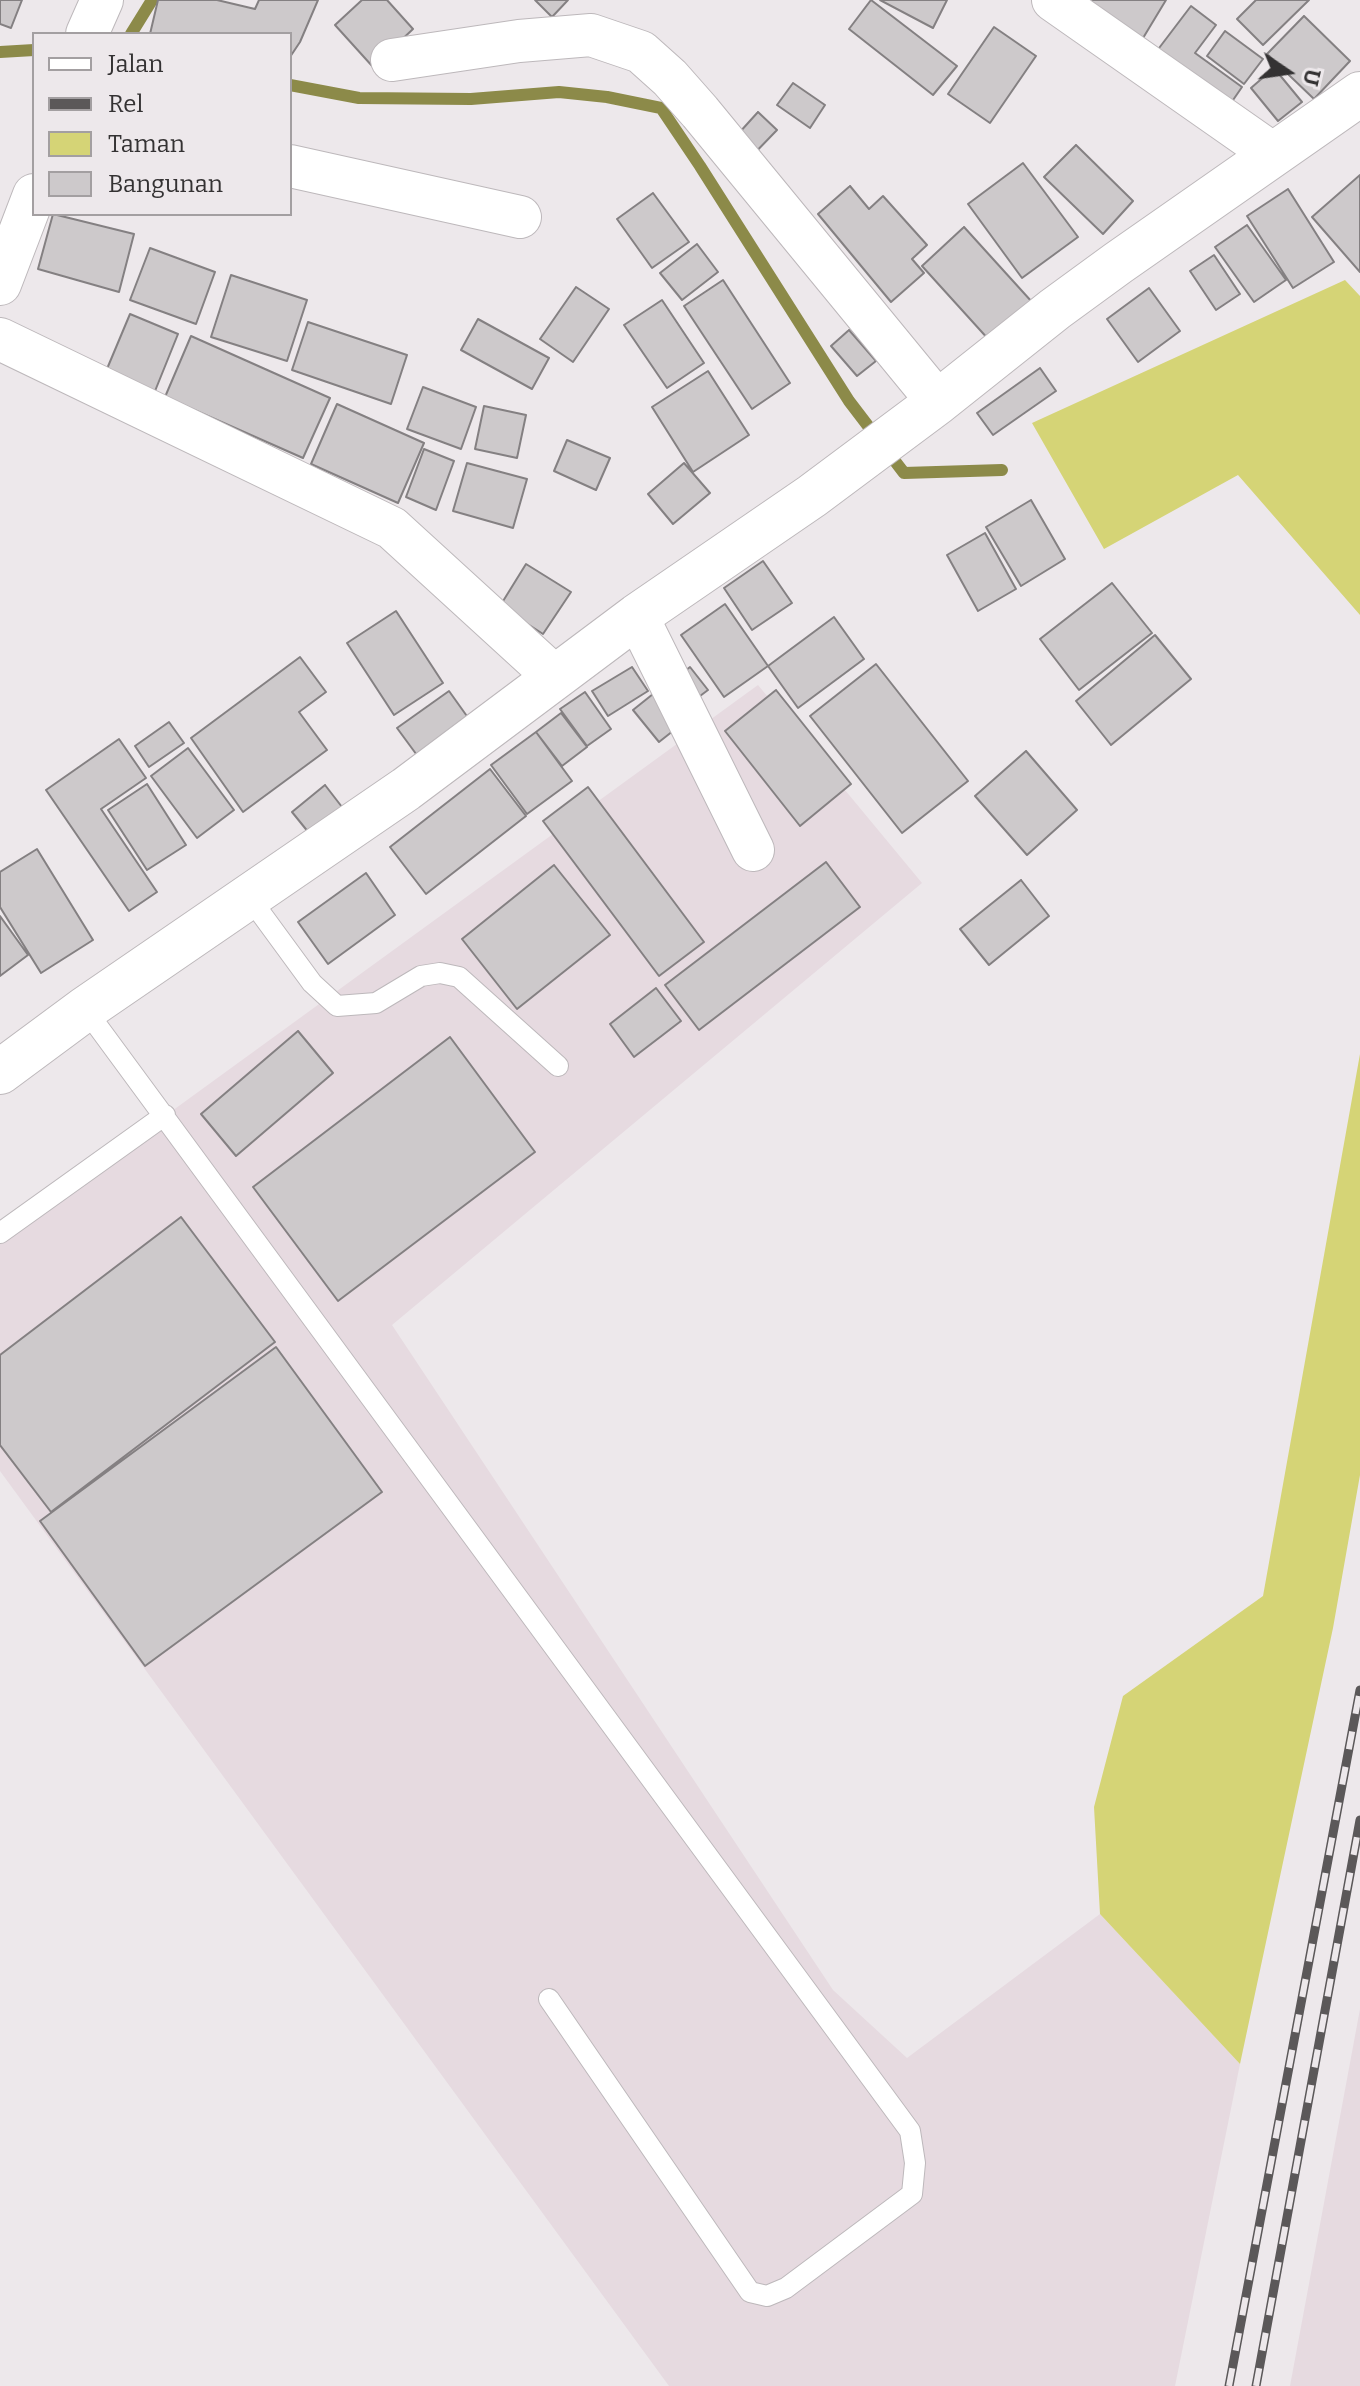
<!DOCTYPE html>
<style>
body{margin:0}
#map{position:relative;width:1360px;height:2386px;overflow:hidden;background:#ede8eb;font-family:Bitter,serif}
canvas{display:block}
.legend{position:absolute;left:32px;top:32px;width:260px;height:184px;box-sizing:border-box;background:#ede8eb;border:2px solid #a39fa1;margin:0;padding:10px 14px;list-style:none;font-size:24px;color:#343233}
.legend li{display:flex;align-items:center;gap:16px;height:40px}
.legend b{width:40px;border:2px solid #a39fa1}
.north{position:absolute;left:1248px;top:32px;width:80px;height:80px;-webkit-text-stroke:6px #ede8eb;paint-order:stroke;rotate:103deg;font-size:22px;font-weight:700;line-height:32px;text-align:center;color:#343233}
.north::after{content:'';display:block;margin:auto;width:28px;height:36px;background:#343233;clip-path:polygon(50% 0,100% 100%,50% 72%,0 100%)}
</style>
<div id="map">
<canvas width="1360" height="2386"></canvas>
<ul class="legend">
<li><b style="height:10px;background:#fff"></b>Jalan</li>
<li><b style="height:10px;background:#5b5859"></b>Rel</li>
<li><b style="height:22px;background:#d5d476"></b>Taman</li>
<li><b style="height:22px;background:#cdc9cb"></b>Bangunan</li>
</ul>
<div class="north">U</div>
</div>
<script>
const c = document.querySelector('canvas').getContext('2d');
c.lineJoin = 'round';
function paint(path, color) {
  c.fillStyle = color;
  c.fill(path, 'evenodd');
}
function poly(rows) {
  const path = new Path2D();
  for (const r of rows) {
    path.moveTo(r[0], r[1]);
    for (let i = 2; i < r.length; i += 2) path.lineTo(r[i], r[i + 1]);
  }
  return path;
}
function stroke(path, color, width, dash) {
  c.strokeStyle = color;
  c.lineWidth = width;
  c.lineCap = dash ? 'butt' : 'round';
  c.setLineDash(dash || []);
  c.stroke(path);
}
const built = poly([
 [758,685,922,883,392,1325,833,1990,907,2058,1100,1914,1240,2064,1175,2386,669,2386,0,1471,0,1236],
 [1360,2009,1360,2386,1290,2386]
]);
const green = poly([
 [1345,280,1360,296,1360,615,1238,475,1104,549,1032,423],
 [1360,1054,1360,1475,1333,1628,1240,2064,1100,1914,1094,1807,1123,1696,1263,1596]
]);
const stream = poly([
 [131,34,152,0],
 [0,52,34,50],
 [290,85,359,98,471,99,559,92,607,97,661,108,700,166,849,401,904,473,1002,470]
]);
const building = poly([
 [0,0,22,0,11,28,0,24,0,0],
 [158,0,217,0,255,9,259,0,318,0,300,42,290,57,290,34,150,34,158,0],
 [362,0,387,0,413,29,373,67,335,25,362,0],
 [535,0,568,0,552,17,535,0],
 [871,0,957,66,933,95,849,29,871,0],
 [880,0,947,0,933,28,880,0],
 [1058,0,1166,0,1137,48,1058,0],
 [1256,0,1309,0,1263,45,1237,19,1256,0],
 [1191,6,1216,25,1195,53,1242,87,1231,103,1153,56,1191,6],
 [1304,16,1350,61,1314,99,1267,54,1304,16],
 [994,27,1036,56,990,123,948,94,994,27],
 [1225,31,1263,59,1244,84,1207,56,1225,31],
 [1274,68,1302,102,1278,121,1251,88,1274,68],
 [793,83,825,105,810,128,777,105,793,83],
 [758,112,777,130,747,161,729,144,758,112],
 [1076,145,1133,201,1103,234,1044,177,1076,145],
 [1023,163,1078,237,1022,278,968,204,1023,163],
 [1360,175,1360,272,1312,217,1360,175],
 [850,186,869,209,883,196,927,245,912,259,924,273,891,302,818,214,850,186],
 [1288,189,1334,262,1293,288,1247,216,1288,189],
 [653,193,689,242,652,268,617,219,653,193],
 [53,214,134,234,119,292,38,269,53,214],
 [1247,225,1286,280,1254,302,1215,247,1247,225],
 [964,227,1032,302,990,341,922,266,964,227],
 [697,244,718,272,682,300,660,273,697,244],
 [150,248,215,272,196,324,130,300,150,248],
 [1214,255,1240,294,1216,310,1190,271,1214,255],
 [231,275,307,300,287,361,211,337,231,275],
 [723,280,790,383,752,409,684,306,723,280],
 [576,287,609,309,573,362,540,339,576,287],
 [1149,288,1180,331,1138,362,1107,319,1149,288],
 [662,300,704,363,667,388,624,325,662,300],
 [130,314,178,334,153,396,104,376,130,314],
 [478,319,549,358,532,389,461,350,478,319],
 [308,322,407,355,391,404,292,370,308,322],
 [849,330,876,361,857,376,831,346,849,330],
 [191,336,330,398,303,458,165,397,191,336],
 [1040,368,1056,391,993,435,977,413,1040,368],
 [708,371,749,435,693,472,652,407,708,371],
 [423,387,476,407,461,449,407,429,423,387],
 [337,404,424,443,398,503,311,464,337,404],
 [484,406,526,415,517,458,475,449,484,406],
 [567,440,610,458,596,490,554,471,567,440],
 [424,449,454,461,436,510,406,497,424,449],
 [467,463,527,479,513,528,453,511,467,463],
 [684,463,710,493,673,524,648,494,684,463],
 [1031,500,1065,559,1021,586,986,527,1031,500],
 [985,533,1016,589,978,611,947,555,985,533],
 [763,561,792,603,752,630,724,588,763,561],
 [526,564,571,592,543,634,500,606,526,564],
 [1112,583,1152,633,1079,690,1040,639,1112,583],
 [725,604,768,666,724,697,681,635,725,604],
 [396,611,443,683,394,715,347,643,396,611],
 [834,617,864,659,798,708,768,666,834,617],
 [1155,635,1191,679,1111,745,1076,701,1155,635],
 [300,657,326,692,299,712,327,750,243,812,191,738,300,657],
 [876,664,968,781,902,833,810,716,876,664],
 [632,667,648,691,608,716,592,691,632,667],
 [690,667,708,690,688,705,671,682,690,667],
 [658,690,683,723,659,742,633,710,658,690],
 [776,690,851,784,800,826,725,731,776,690],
 [449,691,474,726,422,762,397,728,449,691],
 [585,692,611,729,587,746,560,709,585,692],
 [561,713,587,747,562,766,536,732,561,713],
 [169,722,184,743,149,767,135,746,169,722],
 [536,732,572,781,527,814,491,765,536,732],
 [119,739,146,778,101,809,157,892,129,911,46,790,119,739],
 [188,748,234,810,197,838,151,776,188,748],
 [1026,751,1077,810,1027,855,975,796,1026,751],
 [490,769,526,816,426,894,390,847,490,769],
 [147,784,186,845,147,870,108,810,147,784],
 [325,785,342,807,309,833,292,812,325,785],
 [588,787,704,942,659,976,543,821,588,787],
 [37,849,93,940,41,973,0,907,0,872,37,849],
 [826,862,860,907,699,1030,665,985,826,862],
 [554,865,610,935,517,1009,462,939,554,865],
 [366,873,395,915,328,964,298,922,366,873],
 [1021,880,1049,916,989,965,960,929,1021,880],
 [0,916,28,955,0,976,0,916],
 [656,988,681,1021,634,1057,610,1024,656,988],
 [298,1031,333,1073,236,1156,201,1114,298,1031],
 [450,1037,535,1152,338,1301,253,1187,450,1037],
 [181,1217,275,1342,51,1512,0,1445,0,1355,181,1217],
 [276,1347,382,1492,145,1666,40,1521,276,1347]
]);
const lane = poly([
 [249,897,312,983,337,1006,376,1003,421,976,440,973,459,977,558,1066],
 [85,1009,910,2131,915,2163,912,2194,786,2288,767,2296,750,2292,549,1999],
 [0,1233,165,1115]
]);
const street = poly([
 [1053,0,1273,154],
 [87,34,102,0],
 [392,60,519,41,591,35,641,52,670,78,700,112,938,402],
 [290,166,520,217],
 [0,284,34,195],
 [0,339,392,528,555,677],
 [637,616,753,850]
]);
const secondary = poly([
 [0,1072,85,1009,406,789,637,616,812,496,938,402,1055,309,1118,263,1360,94]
]);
const rail = poly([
 [1229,2386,1360,1690],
 [1256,2386,1360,1820]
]);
paint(built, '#e6dae0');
paint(green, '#d5d476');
stroke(stream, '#8c8a49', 12);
paint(building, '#cdc9cb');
stroke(building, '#848082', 2);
stroke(lane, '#bdb8bb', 22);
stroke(street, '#bdb8bb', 44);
stroke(secondary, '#bdb8bb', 46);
stroke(lane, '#fff', 20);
stroke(street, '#fff', 42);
stroke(secondary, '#fff', 44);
stroke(rail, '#5b5859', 9);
stroke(rail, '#ede8eb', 6, [18]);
</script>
